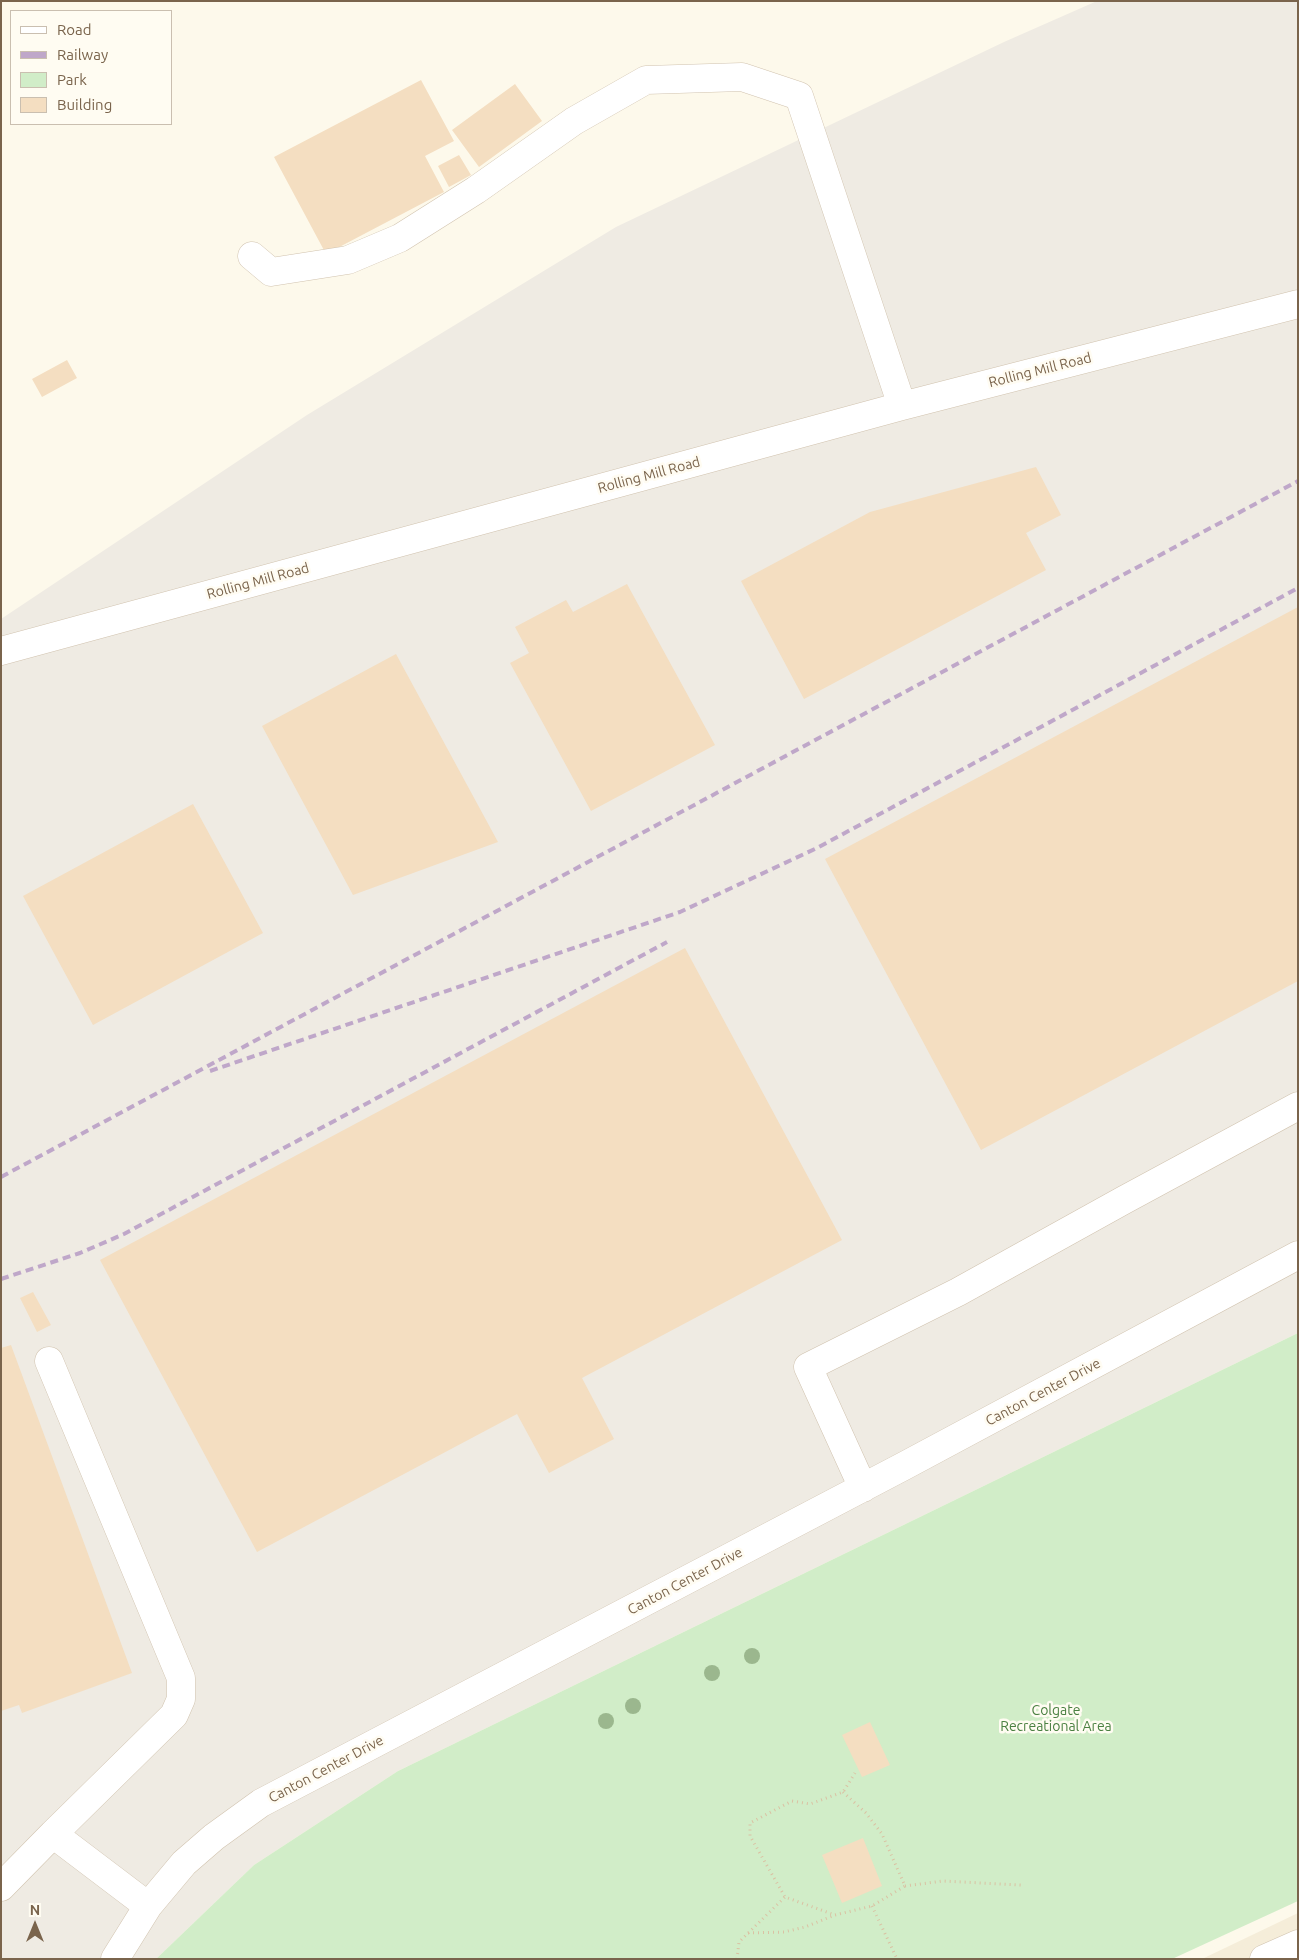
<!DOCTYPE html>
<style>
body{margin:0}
#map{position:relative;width:1299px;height:1960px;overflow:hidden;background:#fdf9eb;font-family:Ubuntu,sans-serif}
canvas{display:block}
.frame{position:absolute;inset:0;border:2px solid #7a644c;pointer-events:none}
.legend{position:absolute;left:10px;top:10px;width:162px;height:115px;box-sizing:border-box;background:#fffcf2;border:1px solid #cabfb0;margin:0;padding:6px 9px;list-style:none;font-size:15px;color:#7a644c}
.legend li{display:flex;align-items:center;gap:10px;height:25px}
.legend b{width:25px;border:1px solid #cabfb0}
.north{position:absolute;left:10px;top:1900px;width:50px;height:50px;-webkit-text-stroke:4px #fffcf2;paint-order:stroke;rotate:0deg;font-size:14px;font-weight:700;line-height:20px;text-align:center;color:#7a644c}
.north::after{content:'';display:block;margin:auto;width:18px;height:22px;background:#7a644c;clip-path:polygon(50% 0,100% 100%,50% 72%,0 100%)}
</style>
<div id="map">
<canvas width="1299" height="1960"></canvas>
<div class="frame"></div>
<ul class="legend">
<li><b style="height:6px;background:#fff"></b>Road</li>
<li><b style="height:6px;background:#bfa7c9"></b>Railway</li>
<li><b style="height:14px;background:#d1edc8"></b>Park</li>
<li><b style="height:14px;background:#f4dec1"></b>Building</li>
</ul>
<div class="north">N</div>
</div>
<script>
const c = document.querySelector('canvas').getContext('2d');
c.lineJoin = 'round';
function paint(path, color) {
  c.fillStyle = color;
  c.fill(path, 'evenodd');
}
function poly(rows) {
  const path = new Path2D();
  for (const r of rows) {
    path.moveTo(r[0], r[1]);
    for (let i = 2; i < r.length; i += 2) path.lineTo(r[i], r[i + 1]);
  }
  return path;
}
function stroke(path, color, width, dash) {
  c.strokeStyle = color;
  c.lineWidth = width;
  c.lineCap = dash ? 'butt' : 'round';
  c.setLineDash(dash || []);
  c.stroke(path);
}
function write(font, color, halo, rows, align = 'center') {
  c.font = font + ' Ubuntu,sans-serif';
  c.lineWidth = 5;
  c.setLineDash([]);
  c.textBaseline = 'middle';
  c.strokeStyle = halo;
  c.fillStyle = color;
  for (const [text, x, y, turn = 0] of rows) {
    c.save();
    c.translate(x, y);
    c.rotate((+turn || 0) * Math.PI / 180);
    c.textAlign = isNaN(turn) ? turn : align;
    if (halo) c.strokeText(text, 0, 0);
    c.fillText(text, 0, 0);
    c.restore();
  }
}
const residential = poly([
 [1298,1913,1298,1959,1202,1959]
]);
const industrial = poly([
 [1097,1,1298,1,1298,1333,398,1771,254,1865,156,1959,1,1959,1,619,307,415,616,227,1004,42]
]);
const green = poly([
 [1298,1333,1298,1901,1172,1959,156,1959,254,1865,398,1771]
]);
const building = poly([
 [421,80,454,141,425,156,444,192,326,254,274,157],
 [515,84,542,121,479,167,452,130],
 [459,155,471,175,449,187,438,166],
 [67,360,77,378,42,397,32,379],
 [1036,467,1061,515,1026,533,1046,570,804,699,741,581,870,512],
 [627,584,715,745,591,811,510,663,529,653,515,627,566,600,573,612],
 [1298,607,1298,981,981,1150,825,859],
 [396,654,498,842,353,895,262,726],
 [193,804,263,933,93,1025,23,896],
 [685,948,842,1240,582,1378,614,1439,549,1473,517,1414,257,1552,100,1260],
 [33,1292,51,1325,37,1332,20,1298],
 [11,1345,132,1673,22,1713,19,1705,1,1711,1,1348],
 [870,1722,890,1765,862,1777,842,1735],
 [863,1838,882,1886,842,1903,822,1855]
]);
const path = poly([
 [843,1792,866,1813,882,1834,905,1886,872,1906,835,1915,785,1897,750,1836,750,1823,792,1801,810,1804,843,1792,855,1773],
 [905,1886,943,1881,1021,1885],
 [872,1906,897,1959],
 [748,1933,784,1932,805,1927,835,1915],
 [737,1959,739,1942,785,1897]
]);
const minor = poly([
 [252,256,271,272,348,260,400,238,476,190,574,121,646,80,742,77,799,96,902,406],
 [1,651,902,406,1298,304],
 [49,1361,181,1678,181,1699,174,1715,53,1834,148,1906],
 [863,1488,808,1367,958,1292,1124,1200,1298,1106],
 [1,1887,53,1834],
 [115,1959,148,1906,184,1863,214,1837,261,1803,904,1466,1298,1255],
 [1264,1959,1298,1944]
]);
const rail = poly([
 [210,1071,680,912,817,848,1298,588],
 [1,1177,1298,481],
 [1,1279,80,1253,124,1234,667,942]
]);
const trees = [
 [752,1656],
 [712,1673],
 [633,1706],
 [606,1721]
];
const streetNames = [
 ["Rolling Mill Road",1040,370,-14],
 ["Rolling Mill Road",649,475,-15],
 ["Rolling Mill Road",258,581,-15],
 ["Canton Center Drive",1043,1392,-28],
 ["Canton Center Drive",685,1581,-28],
 ["Canton Center Drive",326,1769,-28]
];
const parkNames = [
 ["Colgate",1056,1710],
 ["Recreational Area",1056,1726]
];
paint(residential, '#f5edd9');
paint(industrial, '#efebe3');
paint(green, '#d1edc8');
paint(building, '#f4dec1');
stroke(minor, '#d1c3af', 29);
stroke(path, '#dac1a3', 3, [1, 4]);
stroke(minor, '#fff', 28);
stroke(rail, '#bfa7c9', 4, [8, 5]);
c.fillStyle = '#9bb78e';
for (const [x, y] of trees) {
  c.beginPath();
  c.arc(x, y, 8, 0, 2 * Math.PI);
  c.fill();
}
write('14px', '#7a644c', '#fffcf2', streetNames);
write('14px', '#4b8142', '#fffcf2', parkNames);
</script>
